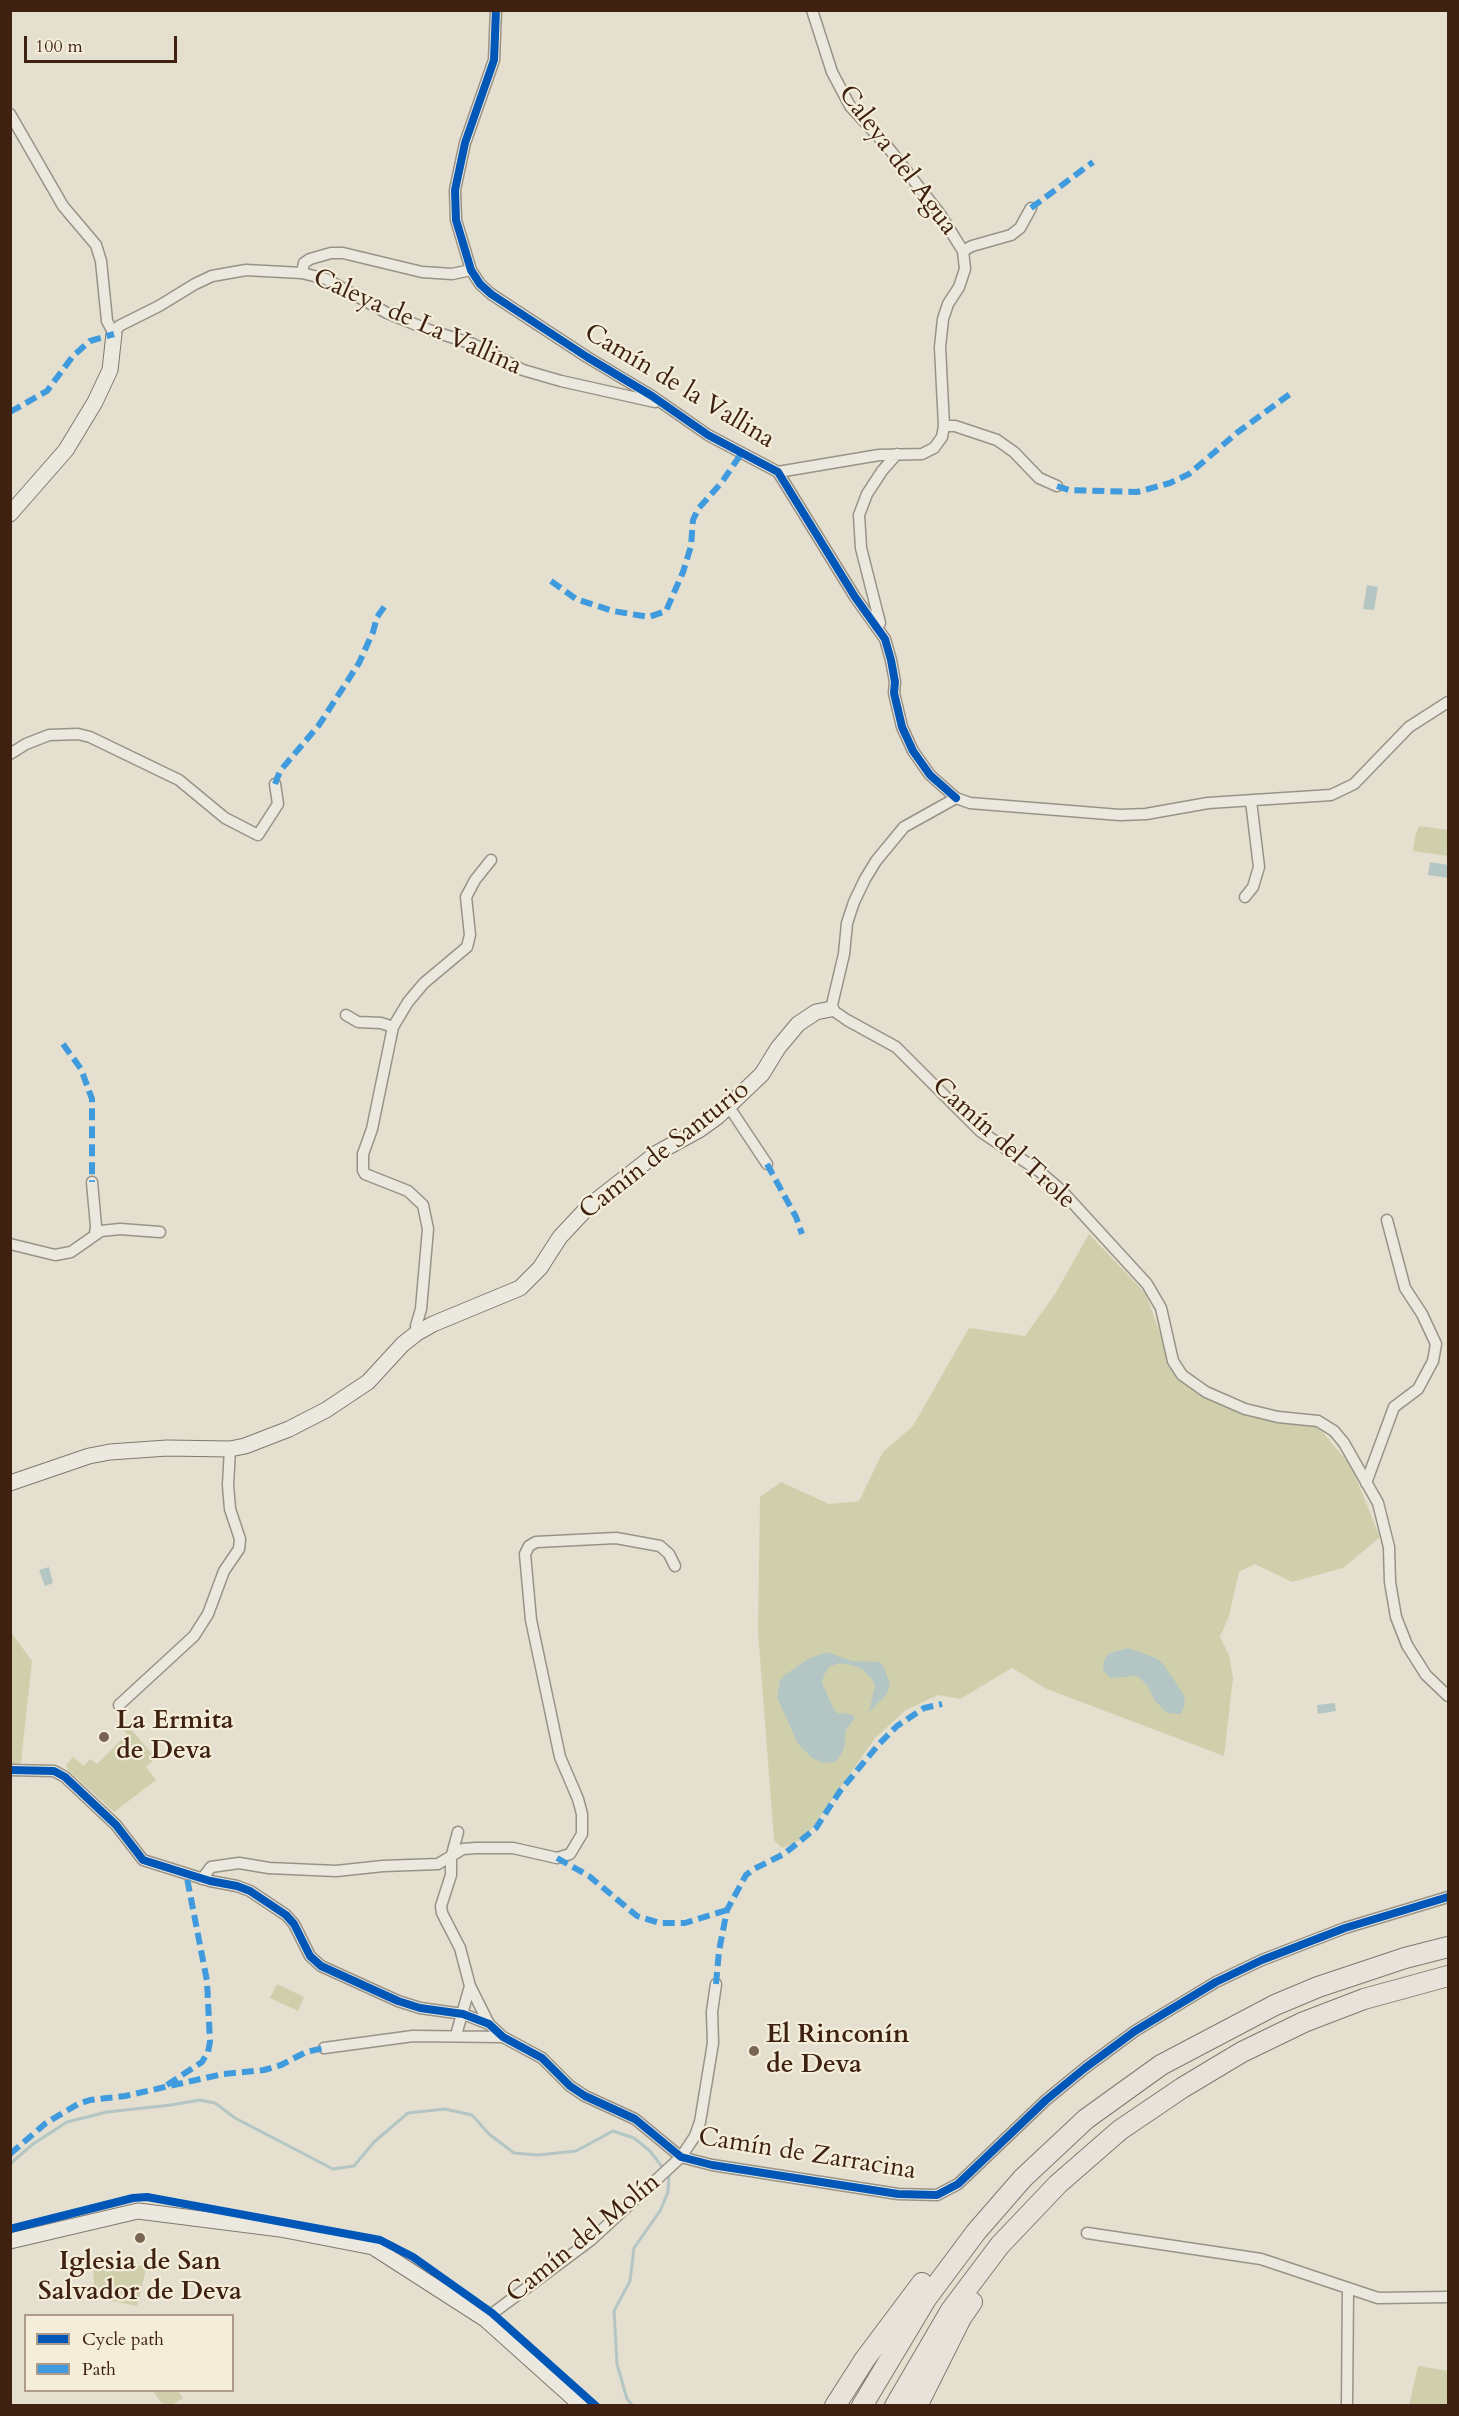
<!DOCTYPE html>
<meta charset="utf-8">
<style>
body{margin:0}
#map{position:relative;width:1459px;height:2416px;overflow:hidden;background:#e4dfce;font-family:Cardo,serif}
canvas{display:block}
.frame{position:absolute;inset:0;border:12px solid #3f2112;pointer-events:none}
.legend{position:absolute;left:24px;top:2314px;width:210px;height:78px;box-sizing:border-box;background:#f4edd9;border:2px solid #ac9b89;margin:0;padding:8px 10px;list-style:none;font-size:18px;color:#3f2112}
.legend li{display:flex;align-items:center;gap:12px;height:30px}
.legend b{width:30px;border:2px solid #ac9b89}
.scale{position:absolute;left:24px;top:36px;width:153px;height:27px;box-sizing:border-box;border:3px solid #3f2112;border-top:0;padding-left:8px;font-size:18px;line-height:21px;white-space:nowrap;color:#3f2112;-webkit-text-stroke:4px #f4edd9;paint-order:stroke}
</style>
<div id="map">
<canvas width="1459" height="2416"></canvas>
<div class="frame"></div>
<ul class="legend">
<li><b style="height:8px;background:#0057b8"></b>Cycle path</li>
<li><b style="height:8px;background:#3f9bde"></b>Path</li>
</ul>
<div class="scale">100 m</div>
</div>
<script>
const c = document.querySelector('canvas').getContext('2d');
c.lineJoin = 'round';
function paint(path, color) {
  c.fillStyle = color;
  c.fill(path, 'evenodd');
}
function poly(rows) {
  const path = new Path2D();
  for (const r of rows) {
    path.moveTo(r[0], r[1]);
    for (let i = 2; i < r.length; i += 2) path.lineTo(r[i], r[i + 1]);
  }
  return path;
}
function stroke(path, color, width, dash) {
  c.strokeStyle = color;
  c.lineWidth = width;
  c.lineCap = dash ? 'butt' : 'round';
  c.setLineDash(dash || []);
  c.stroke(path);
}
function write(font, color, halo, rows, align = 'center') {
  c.font = font + ' Cardo,serif';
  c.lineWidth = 4.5;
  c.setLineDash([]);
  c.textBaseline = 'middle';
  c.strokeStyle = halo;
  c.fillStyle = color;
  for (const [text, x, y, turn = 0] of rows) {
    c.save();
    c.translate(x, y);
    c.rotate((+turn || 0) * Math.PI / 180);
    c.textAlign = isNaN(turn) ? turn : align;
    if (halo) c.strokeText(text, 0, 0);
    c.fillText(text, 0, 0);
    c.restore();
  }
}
const green = poly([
 [1419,826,1448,830,1448,856,1413,851,1415,836],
 [1089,1234,1146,1294,1175,1376,1236,1405,1319,1428,1351,1466,1380,1537,1343,1568,1292,1582,1255,1564,1239,1572,1229,1616,1220,1637,1229,1655,1233,1678,1224,1756,1047,1689,1012,1668,960,1699,938,1695,906,1710,875,1738,805,1838,782,1848,774,1840,758,1632,760,1497,781,1482,829,1504,859,1501,883,1452,913,1426,969,1328,1025,1336,1055,1294],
 [10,1631,32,1661,21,1762,18,1766,11,1765],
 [120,1717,156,1758,146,1767,156,1780,114,1812,68,1770,66,1765,73,1757,84,1766,90,1759,97,1764,127,1734,116,1721],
 [277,1984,304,1997,298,2011,270,1998],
 [147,2265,137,2306,95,2297,93,2268],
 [1418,2366,1448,2371,1448,2405,1409,2405],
 [153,2391,178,2391,183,2398,172,2405,163,2405]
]);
const water = poly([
 [1367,585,1378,587,1374,610,1363,609],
 [1430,862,1448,865,1448,878,1428,875],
 [49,1567,53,1583,45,1586,39,1570],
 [1128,1648,1156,1658,1164,1665,1184,1695,1185,1705,1181,1714,1167,1713,1155,1701,1147,1685,1137,1676,1110,1678,1103,1670,1104,1660,1110,1653],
 [827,1652,852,1661,879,1662,884,1667,890,1685,887,1694,869,1712,875,1685,871,1678,862,1669,854,1666,839,1663,829,1667,824,1675,822,1683,832,1705,837,1713,850,1714,855,1718,846,1730,844,1748,840,1756,835,1762,824,1763,812,1758,798,1744,777,1697,780,1680,785,1675,808,1659],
 [1335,1703,1336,1711,1318,1714,1317,1705]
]);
const stream = poly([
 [10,2164,33,2144,67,2122,107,2112,171,2105,200,2100,215,2103,235,2118,333,2169,354,2166,374,2142,408,2113,445,2109,472,2115,489,2134,514,2153,538,2155,576,2151,613,2131,634,2138,650,2151,663,2168],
 [633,2406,627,2399,617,2364,614,2311,630,2281,634,2248,660,2211,668,2192,669,2177,667,2174]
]);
const street = poly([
 [496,10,494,60,465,143,455,190,456,220,471,270,480,284,491,294,587,357,652,396,708,435,778,472,855,597,885,639,891,660,895,682,894,693,902,727,913,751,930,775,956,798],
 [10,114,63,206,96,245,101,261,107,321,114,334],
 [963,251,972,246,1011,235,1020,228,1031,208],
 [302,273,304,263,310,259,331,253,343,253,422,272,452,274,471,270],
 [114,334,119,326,159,306,195,284,212,276,246,270,302,273,326,279,387,313,429,330,473,344,523,370,561,381,655,402],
 [944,426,955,426,997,440,1014,452,1039,478,1057,486],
 [778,472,879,455,922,454,934,448,942,437,944,426,940,347,943,319,948,304,959,287,965,269,963,251,940,214,887,146,850,106,832,72,812,10],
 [877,628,880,623,861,548,859,515,867,494,882,471,897,454],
 [1448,702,1409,727,1354,784,1331,795,1208,803,1146,814,1120,815,970,803,956,798,904,827,876,861,865,879,854,902,847,923,844,954,831,1009,847,1020,896,1047,980,1131,1039,1171,1061,1190,1147,1284,1161,1308,1173,1361,1182,1375,1206,1392,1245,1409,1278,1417,1318,1421,1334,1431,1344,1443,1378,1503,1389,1547,1390,1582,1396,1617,1407,1645,1426,1675,1448,1696],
 [10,754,26,744,49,735,78,734,90,737,179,780,225,818,258,835,278,804,275,784],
 [1245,897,1253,887,1259,867,1251,801],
 [346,1015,358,1022,381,1023,393,1027],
 [729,1107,767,1164],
 [92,1182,96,1226,95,1234],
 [10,1244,55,1255,71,1252,101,1231,120,1229,160,1232],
 [417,1333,416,1326,421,1309,428,1229,423,1205,408,1191,365,1174,363,1170,363,1154,372,1129,393,1027,408,1002,424,983,467,947,470,935,466,897,475,880,491,860],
 [1366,1483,1394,1407,1418,1389,1433,1361,1436,1344,1422,1314,1405,1288,1387,1220],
 [119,1705,194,1636,208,1614,224,1571,239,1549,240,1539,230,1509,228,1485,230,1449],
 [10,1770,54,1771,65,1777,116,1825,143,1860,210,1881,237,1886,250,1891,286,1915,294,1924,310,1956,321,1966,398,2001,420,2008,463,2014,489,2024,503,2037,542,2058,570,2086,585,2096,635,2119,681,2157,712,2165,898,2194,937,2195,958,2184,1046,2100,1085,2068,1135,2031,1216,1982,1262,1960,1345,1928,1448,1897],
 [458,1832,451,1858,451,1875,441,1906,442,1913,460,1948,470,1986,489,2024],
 [202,1879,211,1867,239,1863,269,1868,336,1871,383,1866,438,1864,463,1849,476,1848,513,1848,557,1858,570,1854,582,1834,582,1814,578,1799,560,1757,531,1620,525,1554,529,1546,536,1542,616,1538,660,1546,669,1554,675,1566],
 [456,2035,470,1986],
 [324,2048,413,2036,503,2037],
 [1087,2233,1261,2259,1378,2298,1448,2297],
 [485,2319,591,2240,681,2157,695,2136,700,2122,713,2043,712,2012,716,1984],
 [1347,2406,1348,2289]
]);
const secondary = poly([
 [10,514,66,450,95,402,110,370,114,334],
 [10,1483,89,1456,110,1452,167,1448,230,1449,245,1446,289,1429,326,1410,368,1382,403,1344,417,1333,433,1324,520,1288,540,1268,560,1237,589,1206,657,1153,699,1130,717,1117,762,1074,778,1048,798,1024,816,1012,831,1009],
 [10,2241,138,2211,280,2229,373,2247,485,2319,582,2406]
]);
const highway = poly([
 [835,2406,865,2359,922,2283],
 [862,2406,926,2299,976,2232,1023,2178,1086,2119,1161,2065,1275,2005,1318,1987,1405,1958,1448,1947],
 [895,2406,951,2310,1000,2245,1058,2184,1120,2130,1182,2088,1242,2052,1304,2022,1364,1999,1448,1976],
 [917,2406,961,2318,972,2302]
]);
const quiet = poly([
 [1031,208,1093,162],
 [10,412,47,391,73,356,90,341,114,334],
 [1057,486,1069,490,1137,492,1170,483,1189,474,1238,432,1294,391],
 [551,581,576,599,613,611,649,617,666,611,683,572,691,546,693,520,698,509,722,482,741,454],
 [275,784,280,771,319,725,359,663,373,632,377,617,387,603],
 [63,1044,81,1069,92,1099,92,1182],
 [767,1164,796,1217,802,1234],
 [557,1858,589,1876,637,1916,660,1923,685,1923,727,1910],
 [716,1984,719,1951,727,1910,746,1875,754,1869,784,1854,816,1828,840,1791,879,1744,897,1726,924,1708,942,1704],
 [167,2085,202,2062,208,2052,210,2042,207,1981,186,1873],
 [10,2154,46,2123,78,2104,90,2100,125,2096,223,2074,264,2070,281,2065,306,2052,324,2048]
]);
const cycleway = poly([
 [496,10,494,60,465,143,455,190,456,220,471,270,480,284,491,294,587,357,652,396,708,435,778,472,855,597,885,639,891,660,895,682,894,693,902,727,913,751,930,775,956,798],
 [10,1770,54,1771,65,1777,116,1825,143,1860,210,1881,237,1886,250,1891,286,1915,294,1924,310,1956,321,1966,398,2001,420,2008,463,2014,489,2024,503,2037,542,2058,570,2086,585,2096,635,2119,681,2157,712,2165,898,2194,937,2195,958,2184,1046,2100,1085,2068,1135,2031,1216,1982,1262,1960,1345,1928,1448,1897],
 [10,2229,133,2198,147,2197,380,2240,413,2257,492,2313,596,2406]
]);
const markers = [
 [104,1737,6,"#796454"],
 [754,2051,6,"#796454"],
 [140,2238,6,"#796454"]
];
const streetNames = [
 ["Caleya del Agua",897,161,53],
 ["Caleya de La Vallina",417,323,24],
 ["Camín de la Vallina",679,387,31],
 ["Camín del Trole",1003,1144,42],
 ["Camín de Santurio",665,1151,-38],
 ["Camín de Zarracina",807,2155,9],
 ["Camín del Molín",584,2239,-39]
];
const poiNames = [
 ["La Ermita",116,1722],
 ["de Deva",116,1752],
 ["El Rinconín",766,2036],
 ["de Deva",766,2066],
 ["Iglesia de San",140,2263,"center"],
 ["Salvador de Deva",140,2293,"center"]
];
paint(green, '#d0cfac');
paint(water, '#b4c6c4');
stroke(stream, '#b4c6c4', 3);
stroke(street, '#999387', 13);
stroke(secondary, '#81796f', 17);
stroke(highway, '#81796f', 22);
stroke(street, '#eae8df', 10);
stroke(secondary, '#eae8df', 15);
stroke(highway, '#e7e3da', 20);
stroke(quiet, '#3f9bde', 6, [12, 6]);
stroke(cycleway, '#0057b8', 8);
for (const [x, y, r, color] of markers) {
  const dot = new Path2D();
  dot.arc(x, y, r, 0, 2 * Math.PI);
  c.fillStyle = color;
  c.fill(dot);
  stroke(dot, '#f4edd9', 2);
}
write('26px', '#3f2112', '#f4edd9', streetNames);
write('bold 26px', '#3f2112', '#f4edd9', poiNames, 'left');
</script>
